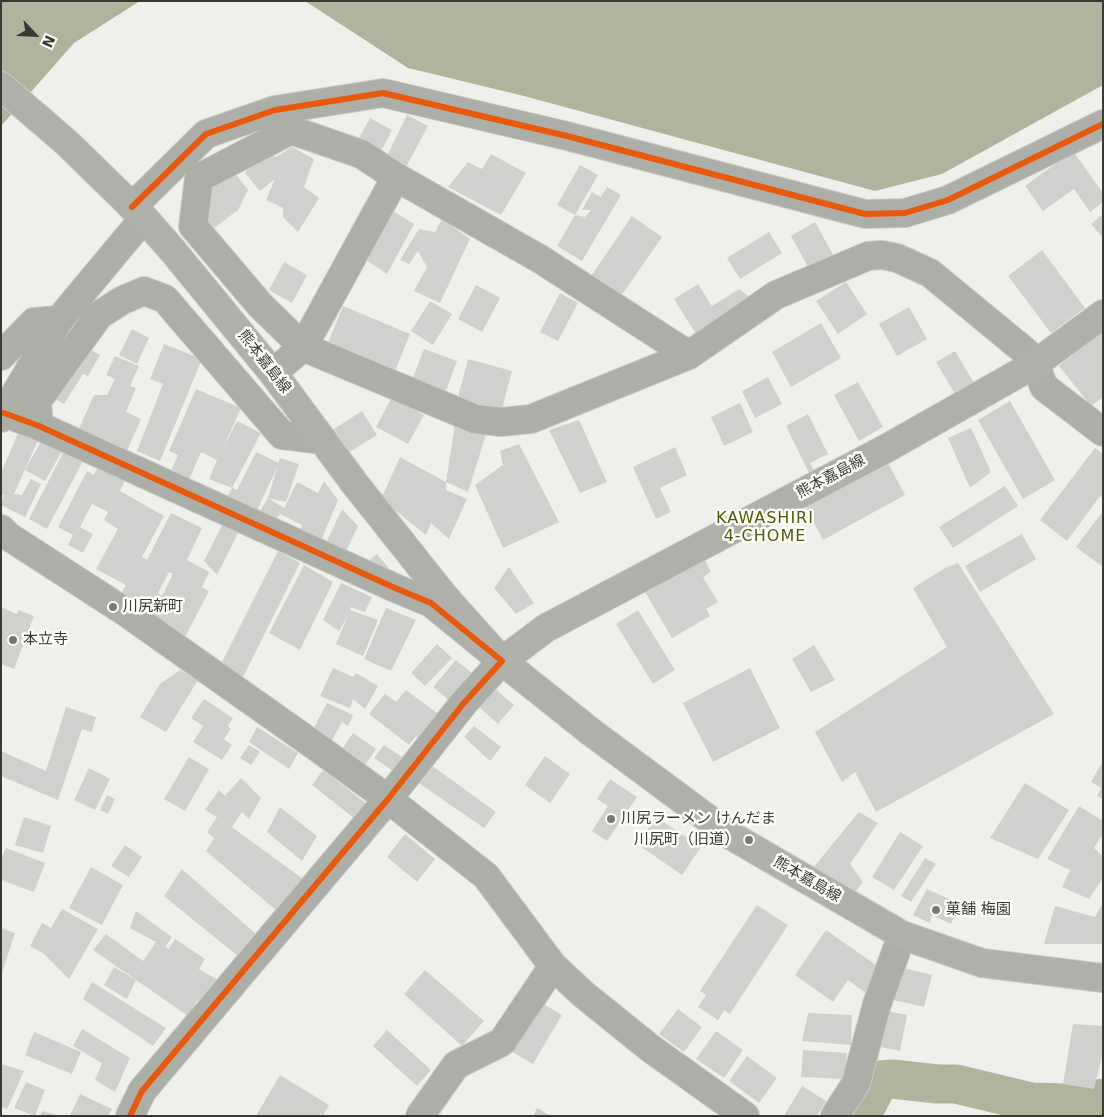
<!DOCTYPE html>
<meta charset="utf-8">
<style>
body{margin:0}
#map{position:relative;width:1104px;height:1117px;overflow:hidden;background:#eef0eb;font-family:"DejaVu Sans",sans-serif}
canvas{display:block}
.frame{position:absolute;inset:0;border:2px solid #393a36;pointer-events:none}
.north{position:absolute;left:10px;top:10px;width:50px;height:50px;-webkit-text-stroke:4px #fdfff7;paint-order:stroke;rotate:115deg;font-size:14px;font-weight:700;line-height:20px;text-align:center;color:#393a36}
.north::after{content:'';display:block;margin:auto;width:18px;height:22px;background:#393a36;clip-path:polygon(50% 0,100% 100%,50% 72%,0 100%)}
</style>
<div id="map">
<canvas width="1104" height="1117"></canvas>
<div class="frame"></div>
<div class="north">N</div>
</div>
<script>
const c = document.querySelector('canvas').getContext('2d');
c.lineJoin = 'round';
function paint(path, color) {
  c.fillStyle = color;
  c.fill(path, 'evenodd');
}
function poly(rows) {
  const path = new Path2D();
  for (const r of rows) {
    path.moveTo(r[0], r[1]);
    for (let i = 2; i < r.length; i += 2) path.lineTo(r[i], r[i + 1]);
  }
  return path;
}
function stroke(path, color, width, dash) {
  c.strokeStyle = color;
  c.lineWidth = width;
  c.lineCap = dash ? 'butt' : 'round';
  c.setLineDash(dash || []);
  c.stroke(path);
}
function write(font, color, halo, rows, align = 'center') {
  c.font = font + ' "DejaVu Sans","Noto Sans JP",sans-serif';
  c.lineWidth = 5;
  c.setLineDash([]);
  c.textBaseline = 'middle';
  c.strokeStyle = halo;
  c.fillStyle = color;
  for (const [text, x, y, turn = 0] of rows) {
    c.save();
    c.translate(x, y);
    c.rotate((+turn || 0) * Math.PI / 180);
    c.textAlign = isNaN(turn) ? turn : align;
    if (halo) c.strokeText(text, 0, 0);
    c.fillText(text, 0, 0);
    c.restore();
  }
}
const water = poly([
 [1,1,140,1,74,43,1,126],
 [305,1,1103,1,1103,85,942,174,875,191,524,96,408,68]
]);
const river = poly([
 [861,1116,880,1080,892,1079,937,1084,956,1084,1031,1102,1095,1104,1103,1098]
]);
const building = poly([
 [407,115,428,126,404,171,385,160],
 [370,118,392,130,379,155,356,143],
 [292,147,314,159,304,187,319,198,298,232,283,217,283,208,266,200,275,179,260,191,245,173,256,157,265,151,276,157],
 [1073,151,1103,193,1103,202,1090,212,1074,189,1043,211,1025,186],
 [491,154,526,173,501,215,448,187,468,162,482,169],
 [580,165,598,175,575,215,557,205],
 [231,168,248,190,238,210,213,229,199,221,205,183],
 [607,187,621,195,582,261,557,246,575,215,585,217,591,210,582,210,592,192,601,197],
 [393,211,414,224,387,274,363,258],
 [1103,214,1103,238,1091,224],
 [632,216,662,237,619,299,589,279],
 [442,219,470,239,440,303,414,291,427,267,418,251,409,264,400,260,419,229,435,232],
 [815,222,836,260,812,274,791,236],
 [769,232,782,253,740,279,727,258],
 [1042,250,1085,308,1051,333,1008,276],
 [284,262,307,275,292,303,269,290],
 [846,282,867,314,838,334,816,301],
 [698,284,712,306,739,289,751,298,696,334,674,299],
 [476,285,500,298,482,332,458,319],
 [560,293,578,303,558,341,540,332],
 [430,301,452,314,433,345,411,331],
 [343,306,410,334,393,376,326,348],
 [909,307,927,339,897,356,879,324],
 [821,323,841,358,791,387,772,352],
 [132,329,149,338,137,364,119,355],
 [1103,330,1103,397,1091,406,1059,366],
 [164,344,202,359,160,461,137,451,163,384,150,379],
 [88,348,100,355,88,376,83,374,64,404,53,398],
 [424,349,457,361,444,396,411,383],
 [955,351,977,388,958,399,936,362],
 [115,356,139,366,130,386,136,388,126,412,141,419,125,455,77,433,94,395,107,395,115,379,106,375],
 [468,359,512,371,501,413,457,401],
 [768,377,782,404,755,418,742,391],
 [858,382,883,427,859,441,834,395],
 [196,389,241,408,222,450,237,421,261,433,232,488,209,479,217,460,201,452,186,487,168,478,178,455,169,451],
 [392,397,424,415,408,444,376,427],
 [1010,401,1055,480,1023,499,978,420],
 [740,403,753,432,724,446,711,417],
 [362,411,377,435,348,453,334,429],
 [808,414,828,454,810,463,815,473,810,475,786,426],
 [579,420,607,482,580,493,549,430],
 [455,424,487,431,468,492,446,482],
 [971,428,991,472,970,488,948,438],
 [20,429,39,438,14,494,22,495,31,479,41,484,25,517,1,505,4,495,1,495,1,473],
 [42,440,62,451,45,481,25,470],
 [519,444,559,522,503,548,475,485,503,465,500,451],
 [66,447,85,457,47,529,29,519],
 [675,447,687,475,660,488,671,512,656,519,633,467],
 [1095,448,1103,454,1103,498,1100,496,1067,541,1040,520],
 [256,452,279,463,253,519,222,506,232,488,237,490],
 [400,457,446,482,446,490,467,499,449,539,431,523,426,535,381,499],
 [280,458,299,464,286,502,268,498,284,508,297,482,318,493,324,481,338,500,317,550,295,543,302,525,280,514,271,528,256,518,268,498],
 [886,459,905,495,823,540,804,504],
 [99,465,126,478,120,491,164,516,142,557,147,560,171,513,202,528,187,560,209,572,202,587,209,591,183,641,167,633,174,620,169,628,117,600,126,585,96,569,118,529,104,520,108,512,92,504,80,527,93,534,83,553,68,545,73,535,58,527,87,471,94,475],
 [169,572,173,574,162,596,158,593],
 [1005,486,1018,506,953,548,939,527],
 [342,509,358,526,340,564,321,554],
 [1103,511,1103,567,1076,547],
 [222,525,238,533,217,575,204,561],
 [1022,534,1036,559,980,592,965,566],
 [278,551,300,563,242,679,220,666],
 [377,554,401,583,356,571],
 [704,558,711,572,703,577,718,602,706,609,710,616,672,638,645,592],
 [958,563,1054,714,876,812,855,772,842,782,815,732,947,647,913,588,945,568],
 [304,565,333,582,300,650,269,633],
 [509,567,534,603,516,614,494,588],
 [341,583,372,597,365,612,351,607,350,610,378,620,363,656,336,644,348,615,339,631,323,620],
 [1,607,17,614,19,610,34,616,14,669,1,664],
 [386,608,416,620,391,671,364,659],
 [638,610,675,670,653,684,616,624],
 [437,644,452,658,425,686,411,673],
 [814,645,835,680,811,692,792,659],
 [456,660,472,673,450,701,433,687],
 [333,668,353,677,356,673,378,686,365,709,353,699,350,708,320,696],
 [750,668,780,728,713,762,683,703],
 [180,670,198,680,166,732,140,717,160,684],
 [491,685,514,705,498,724,475,703],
 [406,690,441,716,422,741,416,736,409,745,369,714,385,694,396,702],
 [204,699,233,718,228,726,231,729,224,739,232,745,222,760,193,742,203,726,191,718],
 [327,703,353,715,348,726,342,722,331,742,311,733],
 [66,707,96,717,92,732,82,729,58,800,1,776,1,751,46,771],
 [474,726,501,747,490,761,464,737],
 [257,727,298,753,289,769,249,742],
 [353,733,376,749,363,768,340,752],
 [249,745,260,752,251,765,240,758],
 [384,745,402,757,393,771,374,758],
 [545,756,570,774,550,803,525,785],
 [189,757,209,769,185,811,164,799],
 [424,760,496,812,484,828,410,777],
 [1103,761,1103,799,1097,796,1101,788,1091,782],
 [89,768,110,779,95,810,74,800],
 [323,770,367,804,355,819,312,785],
 [241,778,261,798,249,819,242,812,232,827,303,879,278,912,206,851,214,838,207,832,217,817,205,810,219,790,225,796],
 [610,779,637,797,607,841,592,831,608,806,597,799],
 [1025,783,1069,810,1038,859,990,838],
 [107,795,115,799,108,814,100,810],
 [1079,806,1103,821,1103,834,1094,848,1103,856,1103,878,1089,899,1062,887,1070,870,1047,859],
 [280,807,317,836,302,861,267,832],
 [859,812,878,823,850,864,863,882,856,891,812,869],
 [24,817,51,826,43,853,15,845],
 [656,817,701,847,682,875,637,844],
 [900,832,923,846,894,890,872,877],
 [405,834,435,859,417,882,387,857],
 [125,845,142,857,129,877,111,866],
 [6,848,45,863,34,892,1,880,1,859],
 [925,858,936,864,911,902,901,896],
 [91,867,123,885,102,925,69,908],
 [182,869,255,933,245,962,164,896],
 [927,889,960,904,951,924,932,915,930,923,913,915],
 [1103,902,1103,944,1044,944,1055,906,1095,917],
 [757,905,788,925,730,1014,724,1010,718,1020,698,1007,706,995,700,991],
 [62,909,98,929,69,979,44,954,30,946,42,923,51,928],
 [136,911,172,937,165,947,169,949,175,939,205,959,199,969,218,980,203,1003,198,999,188,1016,93,950,106,934,143,961,156,942,130,928],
 [1,928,15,933,2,973,1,973],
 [826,930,883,970,867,994,848,980,833,1002,795,975],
 [114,967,136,980,127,999,104,985],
 [900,967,932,975,924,1007,893,1000],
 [425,970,484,1021,462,1046,404,994],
 [92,982,166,1028,153,1046,83,999],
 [540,1002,562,1015,533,1064,511,1051],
 [678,1009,702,1027,684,1052,659,1034],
 [881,1010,907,1015,900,1051,875,1046],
 [808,1013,852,1015,851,1045,802,1041],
 [1073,1024,1103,1026,1103,1052,1094,1089,1063,1084],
 [82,1029,130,1058,115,1092,95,1080,102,1063,73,1046],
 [387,1030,431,1070,417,1086,373,1046],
 [716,1031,743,1050,724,1078,696,1059],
 [34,1032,81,1052,72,1074,25,1055],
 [803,1050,847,1053,845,1079,801,1077],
 [747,1056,777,1078,759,1103,729,1081],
 [1,1064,24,1071,7,1109,1,1107],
 [280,1075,329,1105,323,1116,256,1116],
 [26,1082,45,1090,35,1116,14,1108],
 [802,1086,826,1101,817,1116,784,1116],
 [80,1094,112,1109,108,1116,70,1116],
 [537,1108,551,1116,533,1116],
 [42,1111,57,1115,57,1116,40,1116]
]);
const minor = poly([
 [396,177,303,347,260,305,193,226,199,178,291,130,361,154,396,177,540,259,689,355],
 [132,207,206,134,275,110,383,93,567,136,865,214,905,213,948,200,1103,124],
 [1,356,34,322,59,320],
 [273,373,303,347,475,419,501,422,531,419,689,355,776,295,868,256,882,255,897,258,930,273,1026,352,1035,364,1044,387,1103,432],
 [4,413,39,426,395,588,431,603,502,661,463,704,388,799,142,1091,130,1116],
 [1,418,59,320,144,218],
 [39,426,37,401,99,315,123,300,144,291,165,299,282,435,323,440],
 [1,529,8,536,127,613,318,748,388,799,486,876,553,966,583,994,650,1048,745,1116],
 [420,1116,456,1065,502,1042,553,966],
 [835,1116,856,1083,877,1004,902,935]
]);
const major = poly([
 [1,86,67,143,144,218,173,251,273,373,355,484,444,596,502,661,591,732,730,835,902,935,982,963,1103,978],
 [502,661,546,628,887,448,1035,364,1103,314]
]);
const cycleway = poly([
 [132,207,206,134,275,110,383,93,567,136,865,214,905,213,948,200,1103,124],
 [4,413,39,426,395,588,431,603,502,661,463,704,388,799,142,1091,130,1116]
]);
const markers = [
 [113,607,5,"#787a75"],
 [13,640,5,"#787a75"],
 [611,819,5,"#787a75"],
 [749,840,5,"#787a75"],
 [936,910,5,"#787a75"]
];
const streetNames = [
 ["熊本嘉島線",264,362,52],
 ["熊本嘉島線",831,477,-28],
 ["熊本嘉島線",807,880,30]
];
const poiNames = [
 ["川尻新町",123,607],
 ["本立寺",23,640],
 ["川尻ラーメン けんだま",621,819],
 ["川尻町（旧道）",739,840,"right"],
 ["菓舗 梅園",946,910]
];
const neighbourhoodNames = [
 ["KAWASHIRI",765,519],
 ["4-CHOME",765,537]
];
paint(water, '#aeb59c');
stroke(river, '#aeb59c', 39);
paint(building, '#d0d1ce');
stroke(minor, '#cacbc8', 30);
stroke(major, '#cacbc8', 30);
stroke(minor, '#acaea8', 28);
stroke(major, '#aeb0aa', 28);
stroke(cycleway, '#e8590c', 6);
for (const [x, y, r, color] of markers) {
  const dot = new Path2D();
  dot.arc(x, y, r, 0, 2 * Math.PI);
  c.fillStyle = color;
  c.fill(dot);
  stroke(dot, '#fdfff7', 2);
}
write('15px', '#393a36', '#fdfff7', streetNames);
write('15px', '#393a36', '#fdfff7', poiNames, 'left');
c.letterSpacing = '1px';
write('16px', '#4d5c0c', '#fdfff7', neighbourhoodNames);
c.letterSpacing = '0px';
</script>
